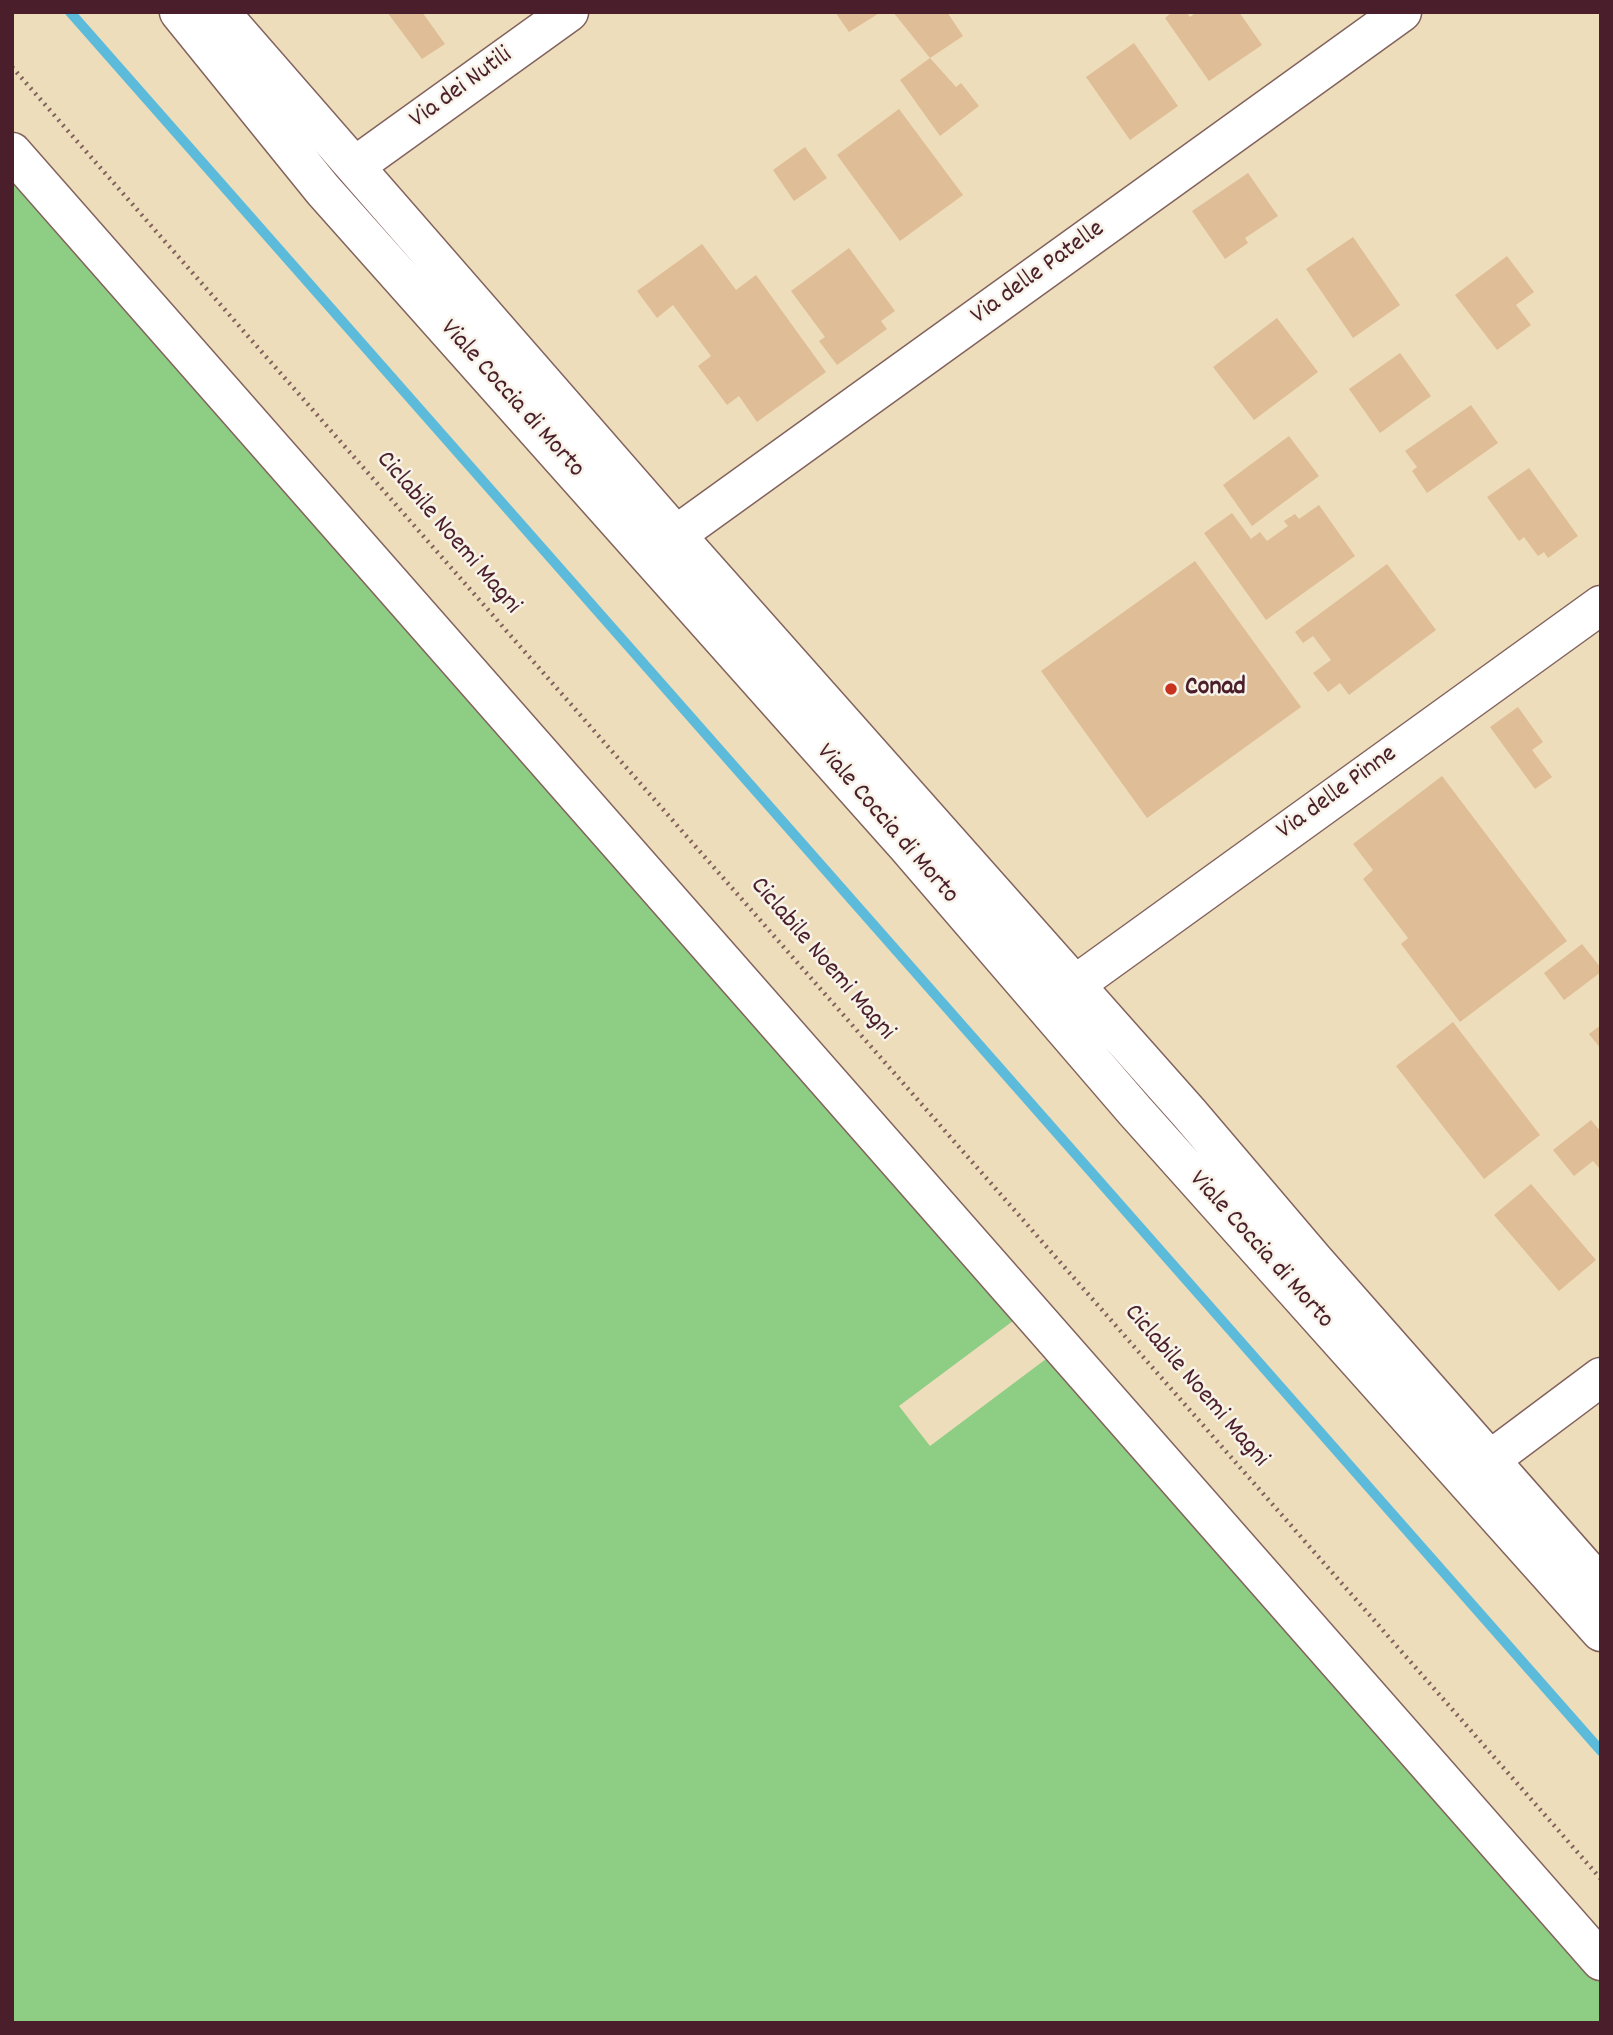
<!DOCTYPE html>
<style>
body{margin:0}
#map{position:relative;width:1613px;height:2035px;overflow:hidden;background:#edddbb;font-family:Dekko,sans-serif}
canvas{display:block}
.frame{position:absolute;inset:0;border:14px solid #4a1f2b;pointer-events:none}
</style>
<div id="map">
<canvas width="1613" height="2035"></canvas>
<div class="frame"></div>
</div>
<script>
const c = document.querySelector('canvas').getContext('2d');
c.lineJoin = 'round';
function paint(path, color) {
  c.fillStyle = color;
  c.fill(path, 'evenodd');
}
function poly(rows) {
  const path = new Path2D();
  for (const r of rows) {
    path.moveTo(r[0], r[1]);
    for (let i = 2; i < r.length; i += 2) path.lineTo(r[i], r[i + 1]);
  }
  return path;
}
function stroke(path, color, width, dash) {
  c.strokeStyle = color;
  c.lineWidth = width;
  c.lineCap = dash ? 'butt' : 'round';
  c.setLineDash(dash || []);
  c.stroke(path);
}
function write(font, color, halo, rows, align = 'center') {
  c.font = font + ' Dekko,sans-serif';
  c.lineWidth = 5;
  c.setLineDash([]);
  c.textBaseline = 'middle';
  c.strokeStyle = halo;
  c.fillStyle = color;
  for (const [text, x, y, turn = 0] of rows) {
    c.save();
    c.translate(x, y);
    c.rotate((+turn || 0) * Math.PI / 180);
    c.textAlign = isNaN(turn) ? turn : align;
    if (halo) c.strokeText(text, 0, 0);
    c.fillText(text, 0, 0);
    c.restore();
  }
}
const green = poly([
 [12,165,855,1142,897,1190,1021,1315,899,1406,930,1446,1054,1353,1601,1979,1601,2023,12,2023]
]);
const stream = poly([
 [70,12,1601,1751]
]);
const building = poly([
 [387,12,422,12,445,44,422,59],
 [835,12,881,12,849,32],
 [893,12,947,12,963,36,930,58,956,87,961,83,979,106,940,136,900,80,930,58],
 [1172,12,1186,12,1190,17,1197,12,1239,12,1262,45,1209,81,1165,18],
 [1134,43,1178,106,1130,140,1086,77],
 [899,109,963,195,900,241,837,155],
 [805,147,827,178,794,201,773,170],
 [1248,173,1278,216,1245,238,1248,243,1225,259,1192,211],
 [1353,237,1400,305,1353,338,1306,269],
 [702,244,736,290,756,275,826,372,757,422,739,396,727,405,698,366,711,356,673,305,657,318,637,291],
 [849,248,895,311,881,321,887,329,837,365,819,341,825,337,791,291],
 [1507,256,1534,292,1516,305,1531,325,1497,350,1455,295],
 [1277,318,1318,372,1254,420,1213,367],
 [1400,353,1431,396,1380,433,1349,389],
 [1471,405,1498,443,1427,493,1412,471,1417,467,1405,451],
 [1289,436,1319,476,1252,526,1223,485],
 [1529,468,1578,536,1548,558,1544,552,1538,556,1524,537,1519,541,1487,497],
 [1319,505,1355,556,1266,620,1204,533,1232,513,1251,539,1260,532,1267,541,1288,526,1284,521,1295,514,1299,519],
 [1195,561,1301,707,1147,818,1041,671],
 [1387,564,1436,630,1349,695,1340,683,1328,692,1313,673,1331,660,1313,636,1303,643,1295,632],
 [1518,707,1543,742,1532,750,1552,777,1535,789,1490,727],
 [1442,776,1567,941,1460,1022,1401,944,1408,938,1363,879,1373,870,1353,844],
 [1582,944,1601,968,1601,972,1564,1000,1544,973],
 [1453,1022,1540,1135,1484,1179,1396,1066],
 [1601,1025,1601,1049,1589,1034],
 [1591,1120,1601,1132,1601,1166,1599,1168,1593,1161,1574,1176,1553,1150],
 [1531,1184,1596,1260,1559,1291,1494,1215]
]);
const path = poly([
 [12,67,1601,1879]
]);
const minor = poly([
 [179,12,323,190,907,846,1135,1111,1601,1632],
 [220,12,676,535,1189,1113,1314,1260,1601,1586],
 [12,152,1601,1961],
 [355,166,569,12],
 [676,535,1402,12],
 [1076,984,1601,605],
 [1490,1460,1601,1377]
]);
const markers = [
 [1171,689,7,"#c8321e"]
];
const streetNames = [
 ["Via dei Nutili",462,89,-36],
 ["Via delle Patelle",1039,274,-36],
 ["Viale Coccia di Morto",511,400,48],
 ["Ciclabile Noemi Magni",447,534,49],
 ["Via delle Pinne",1338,794,-36],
 ["Viale Coccia di Morto",886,825,49],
 ["Ciclabile Noemi Magni",821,960,49],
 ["Viale Coccia di Morto",1260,1251,48],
 ["Ciclabile Noemi Magni",1195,1387,49]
];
const poiNames = [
 ["Conad",1185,689]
];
paint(green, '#8dcd84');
stroke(stream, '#5cbbdb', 10);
paint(building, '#dfbd96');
stroke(minor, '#83625d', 41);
stroke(path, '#83625d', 4.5, [2, 5]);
stroke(minor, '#fff', 38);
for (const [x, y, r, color] of markers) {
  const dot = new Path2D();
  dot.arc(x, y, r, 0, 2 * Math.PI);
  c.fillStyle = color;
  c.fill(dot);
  stroke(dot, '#f7f3e8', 2.5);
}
write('26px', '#4a1f2b', '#f7f3e8', streetNames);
write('bold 26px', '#4a1f2b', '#f7f3e8', poiNames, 'left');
</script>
